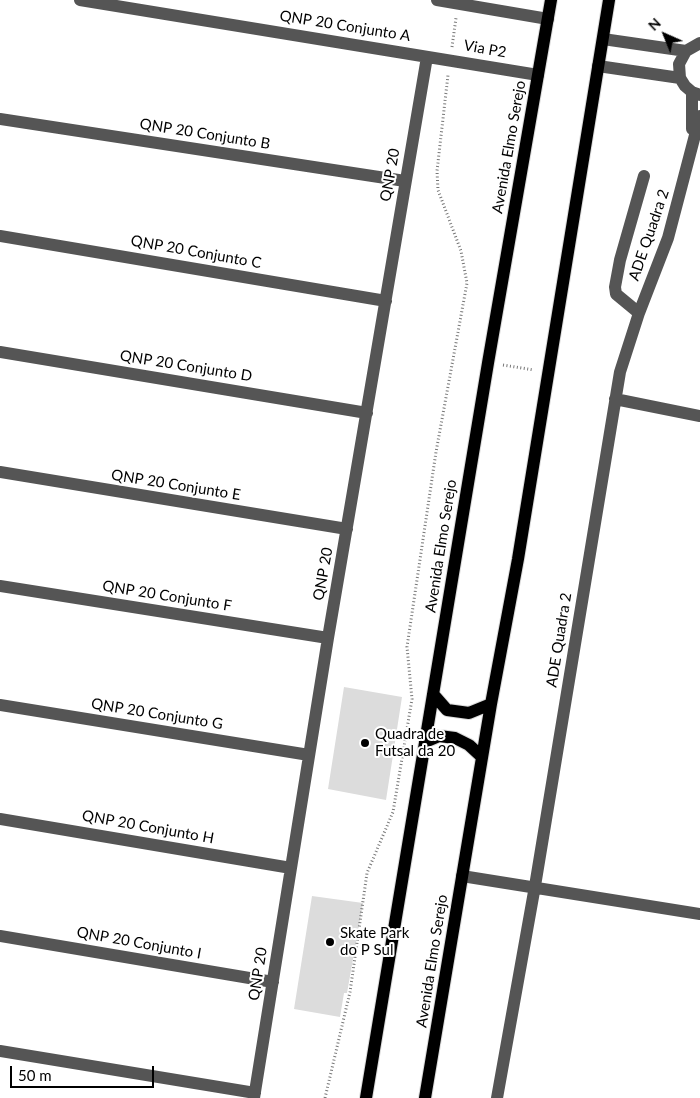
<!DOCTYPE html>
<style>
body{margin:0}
#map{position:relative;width:700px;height:1098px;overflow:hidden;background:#fff;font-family:Lato,sans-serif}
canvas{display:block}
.north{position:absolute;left:640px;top:10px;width:50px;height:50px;-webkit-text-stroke:4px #fff;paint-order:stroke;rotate:316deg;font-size:14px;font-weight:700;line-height:20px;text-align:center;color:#000}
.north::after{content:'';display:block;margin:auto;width:18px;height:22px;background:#000;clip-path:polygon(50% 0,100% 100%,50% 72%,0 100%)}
.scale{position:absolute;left:10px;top:1066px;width:144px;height:22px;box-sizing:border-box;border:2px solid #000;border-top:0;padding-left:6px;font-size:15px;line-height:18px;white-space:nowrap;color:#000;-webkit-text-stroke:4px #fff;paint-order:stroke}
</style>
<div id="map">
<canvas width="700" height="1098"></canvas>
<div class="north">N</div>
<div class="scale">50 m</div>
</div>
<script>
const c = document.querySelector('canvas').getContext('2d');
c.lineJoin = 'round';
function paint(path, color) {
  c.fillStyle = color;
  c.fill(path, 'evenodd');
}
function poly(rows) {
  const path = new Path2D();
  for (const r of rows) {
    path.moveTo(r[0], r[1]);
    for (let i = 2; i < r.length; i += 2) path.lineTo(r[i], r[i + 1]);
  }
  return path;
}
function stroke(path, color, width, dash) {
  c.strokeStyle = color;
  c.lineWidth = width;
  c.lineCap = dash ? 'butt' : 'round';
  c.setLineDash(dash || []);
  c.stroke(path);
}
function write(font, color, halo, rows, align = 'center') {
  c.font = font + ' Lato,sans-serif';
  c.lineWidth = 4;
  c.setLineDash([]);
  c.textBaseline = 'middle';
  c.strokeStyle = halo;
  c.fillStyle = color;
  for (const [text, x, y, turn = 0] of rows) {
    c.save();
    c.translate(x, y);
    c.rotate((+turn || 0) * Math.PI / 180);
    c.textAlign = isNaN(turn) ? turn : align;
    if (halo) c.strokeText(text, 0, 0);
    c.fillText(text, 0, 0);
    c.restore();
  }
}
const green = poly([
 [344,687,402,697,386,800,328,789],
 [312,896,363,903,347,993,344,993,340,1017,294,1009]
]);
const path = poly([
 [452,47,456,18],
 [503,365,534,370],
 [325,1098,350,992,367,873,393,812,412,699,407,647,436,452,467,283,461,251,438,190,437,171,448,75]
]);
const minor = poly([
 [80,0,538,75],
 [437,0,548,19],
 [603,39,686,51],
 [700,43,686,51,679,64,680,78,685,86,692,92,700,95],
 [598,66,680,78],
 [692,92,692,129],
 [0,119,405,181],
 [0,236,386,301],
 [639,313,616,294,615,287,620,260,644,176],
 [0,352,367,413],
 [615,399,700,416],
 [0,472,347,529],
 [0,586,328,638],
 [0,705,309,755],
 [0,819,291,868],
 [462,876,700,914],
 [0,936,273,982],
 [0,1051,255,1093],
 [254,1098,328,638,427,57],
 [497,1098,535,886,620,372,639,313,668,238,700,116]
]);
const major = poly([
 [433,694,447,710,469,713,491,704],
 [425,742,439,736,455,738,469,745,482,757],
 [366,1098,488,363,551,0],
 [425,1098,491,704,518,559,609,0]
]);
const markers = [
 [365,743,5,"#000"],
 [330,942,5,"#000"]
];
const streetNames = [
 ["QNP 20 Conjunto A",345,26,9],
 ["Via P2",485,49,10],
 ["QNP 20 Conjunto B",205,134,9],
 ["Avenida Elmo Serejo",509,147,-80],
 ["QNP 20",390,175,-80],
 ["ADE Quadra 2",649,235,-71],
 ["QNP 20 Conjunto C",196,252,10],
 ["QNP 20 Conjunto D",186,366,9],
 ["QNP 20 Conjunto E",176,485,9],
 ["Avenida Elmo Serejo",441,546,-81],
 ["QNP 20",323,574,-80],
 ["QNP 20 Conjunto F",167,596,9],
 ["ADE Quadra 2",559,640,-81],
 ["QNP 20 Conjunto G",157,714,9],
 ["QNP 20 Conjunto H",148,827,10],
 ["QNP 20 Conjunto I",139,943,10],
 ["Avenida Elmo Serejo",432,961,-81],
 ["QNP 20",258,974,-81]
];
const poiNames = [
 ["Quadra de",375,734],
 ["Futsal da 20",375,751],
 ["Skate Park",340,933],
 ["do P Sul",340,950]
];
paint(green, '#dcdcdc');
stroke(major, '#dbdbdb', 14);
stroke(path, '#777', 3, [1, 2.5]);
stroke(minor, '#555', 12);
stroke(major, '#000', 12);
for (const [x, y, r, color] of markers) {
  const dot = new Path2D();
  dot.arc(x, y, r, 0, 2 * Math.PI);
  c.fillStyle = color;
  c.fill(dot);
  stroke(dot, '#fff', 2);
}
write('15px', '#000', '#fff', streetNames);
write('15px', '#000', '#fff', poiNames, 'left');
</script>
